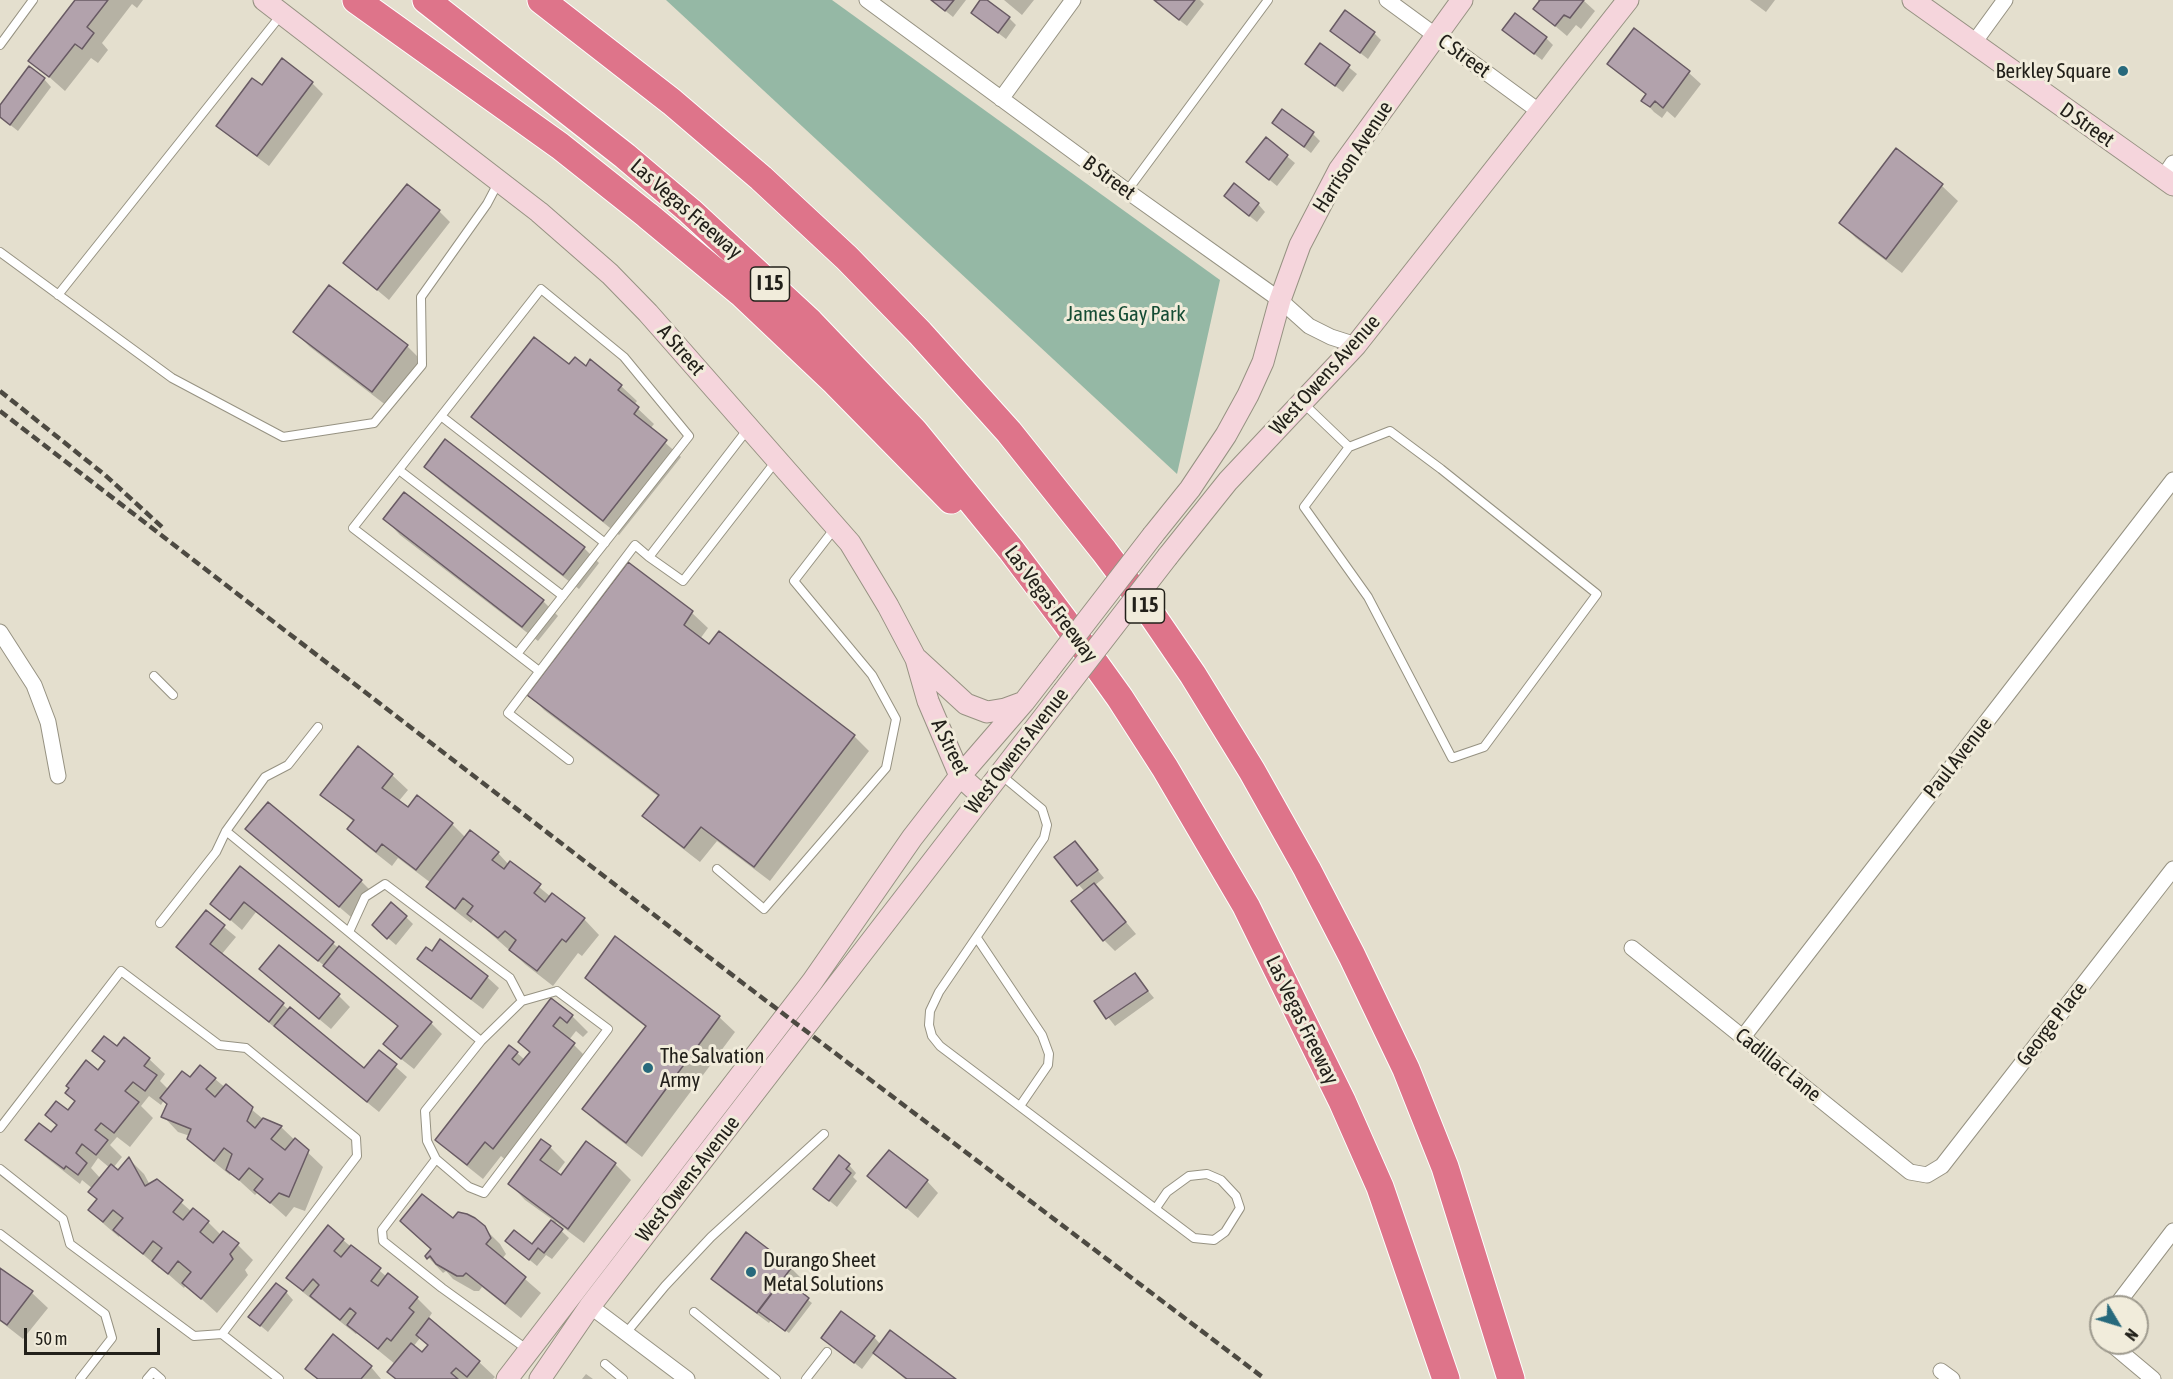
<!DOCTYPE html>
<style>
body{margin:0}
#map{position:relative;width:2173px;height:1379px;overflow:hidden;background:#e4dfce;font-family:"Asap Condensed",sans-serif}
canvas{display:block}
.north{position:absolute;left:2089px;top:1295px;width:60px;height:60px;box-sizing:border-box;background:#f1ecdb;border:2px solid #9e9a8e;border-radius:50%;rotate:128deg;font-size:16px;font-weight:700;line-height:24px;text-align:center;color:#22201a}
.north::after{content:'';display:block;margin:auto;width:21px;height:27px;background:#27697c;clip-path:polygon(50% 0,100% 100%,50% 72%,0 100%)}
.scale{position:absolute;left:24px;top:1328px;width:136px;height:27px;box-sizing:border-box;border:3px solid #22201a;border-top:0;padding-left:8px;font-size:18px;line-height:21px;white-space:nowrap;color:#22201a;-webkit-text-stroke:4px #f1ecdb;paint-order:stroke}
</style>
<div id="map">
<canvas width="2173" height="1379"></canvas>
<div class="north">N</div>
<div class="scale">50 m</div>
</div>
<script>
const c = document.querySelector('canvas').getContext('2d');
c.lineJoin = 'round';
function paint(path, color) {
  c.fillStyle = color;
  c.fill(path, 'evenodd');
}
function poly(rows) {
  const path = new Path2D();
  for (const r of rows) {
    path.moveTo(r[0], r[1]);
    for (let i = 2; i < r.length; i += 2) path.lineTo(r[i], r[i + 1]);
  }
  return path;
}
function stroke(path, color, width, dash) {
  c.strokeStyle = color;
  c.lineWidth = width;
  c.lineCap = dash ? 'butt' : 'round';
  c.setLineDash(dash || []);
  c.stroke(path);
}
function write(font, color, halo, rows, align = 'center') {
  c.font = font + ' "Asap Condensed",sans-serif';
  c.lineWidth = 6;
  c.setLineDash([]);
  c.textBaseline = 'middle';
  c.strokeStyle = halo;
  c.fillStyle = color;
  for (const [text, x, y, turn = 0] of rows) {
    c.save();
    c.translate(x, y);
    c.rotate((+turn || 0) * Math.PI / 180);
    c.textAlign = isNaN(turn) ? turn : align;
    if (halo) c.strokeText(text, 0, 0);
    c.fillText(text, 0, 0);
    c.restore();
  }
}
const green = poly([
 [666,0,832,0,1220,280,1177,474]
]);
const shadow = poly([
 [77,0,143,0,137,8,132,4,102,43,108,50,98,63,91,58,65,91,30,60],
 [932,0,966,0,953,17],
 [982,0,1009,18,1016,25,1006,39,972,13],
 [1004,0,1034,0,1022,15],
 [1154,0,1200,0,1204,4,1187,26],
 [1538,0,1583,0,1595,11,1581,29,1576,25,1567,36,1535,9,1540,2],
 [1750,0,1775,0,1766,12],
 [1504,30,1546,38,1553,45,1542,60],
 [1634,30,1689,73,1701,84,1675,118,1667,111,1662,118,1654,112,1643,100,1647,95,1609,64],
 [1332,31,1374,33,1381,40,1368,59],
 [1321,45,1357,74,1343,92,1307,64],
 [44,79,51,87,18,131,0,117,0,108],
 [312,83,323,94,269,166,230,137,218,125,262,87],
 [1274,123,1313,134,1320,141,1311,153],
 [1266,139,1295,163,1277,186,1248,162],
 [1897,151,1942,186,1958,201,1902,273,1856,238,1841,223],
 [1233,203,1258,204,1265,212,1257,222],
 [439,211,450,222,389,300,345,263],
 [295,332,407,346,422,361,387,406,310,347],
 [591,361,621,386,637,401,634,405,654,424,650,429,681,457,619,535,489,432,473,417,569,366,586,368],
 [426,466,584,548,599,563,579,589,441,482],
 [385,519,543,601,558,616,538,641,400,535],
 [629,564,692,613,708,628,700,639,854,736,869,751,770,881,717,841,700,862,660,831,644,816,659,797,544,710,529,694],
 [392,775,408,790,398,802,408,809,418,797,452,824,466,838,498,853,509,865,510,863,551,897,584,919,599,935,582,956,578,953,553,986,526,965,474,919,471,923,444,902,428,887,431,883,398,858,392,866,364,844,349,829,354,822,322,795],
 [247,829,361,881,372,892,351,917],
 [1075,843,1104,878,1095,885,1136,934,1115,951,1104,940,1085,892,1056,858],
 [240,868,431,1023,442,1034,414,1069,396,1055,399,1027,331,971,256,912,242,930,212,904],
 [206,912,236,937,221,955,364,1070,379,1052,407,1077,379,1112,189,958,178,947],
 [406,917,413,924,396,945,381,932],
 [419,959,487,977,499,988,483,1009,431,970],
 [1135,975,1154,998,1115,1026,1096,1002],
 [586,978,719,1017,735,1032,642,1157,599,1124,583,1109,647,1028,602,993],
 [272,980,339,996,350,1007,331,1029],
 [552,1001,572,1016,588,1032,583,1037,576,1031,569,1040,589,1060,509,1163,501,1156,483,1179,453,1155,437,1140,517,1053,525,1060,530,1053,520,1042],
 [124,1039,149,1059,165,1074,160,1081,169,1090,190,1079,215,1079,263,1119,281,1127,323,1167,305,1211,294,1207,286,1217,258,1192,255,1195,231,1173,230,1175,204,1154,189,1138,190,1136,178,1132,163,1116,168,1104,164,1100,161,1105,149,1096,141,1106,153,1118,130,1147,117,1137,110,1145,122,1157,113,1168,118,1172,129,1159,144,1174,150,1185,157,1181,192,1212,208,1222,221,1235,238,1245,253,1260,245,1270,248,1275,217,1313,186,1285,184,1288,160,1267,159,1268,120,1235,119,1237,105,1225,90,1210,98,1200,93,1189,82,1180,80,1184,43,1155,27,1139,52,1135,58,1127,47,1115,68,1113,106,1063,94,1051,117,1048],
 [98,1158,110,1168,101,1179,91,1168],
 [586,1143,615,1164,631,1180,584,1243,556,1222,555,1225,569,1238,552,1259,546,1255,537,1266,515,1248,532,1246,553,1220,525,1200,510,1184,550,1147,565,1162,556,1174,561,1178],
 [849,1165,856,1173,853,1177,857,1181,837,1207,815,1189],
 [869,1176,927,1181,938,1193,918,1218],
 [453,1221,484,1228,500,1244,506,1254,502,1259,541,1293,521,1318,482,1287,479,1291,474,1291,453,1279,446,1271,443,1273,427,1256],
 [343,1240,387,1277,417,1298,432,1313,428,1319,479,1362,495,1377,493,1379,396,1379,395,1364,357,1333,356,1334,304,1293,288,1278],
 [420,1338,429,1346,422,1354,413,1347],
 [791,1268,802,1279,794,1289,812,1303,789,1333,771,1320,769,1323,724,1290,713,1279],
 [0,1269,32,1293,48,1308,23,1339,0,1321],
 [286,1292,293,1300,268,1332,250,1317],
 [874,1337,881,1345,953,1379,905,1379,874,1353,862,1369,823,1338],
 [371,1367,381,1379,317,1379,307,1369],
 [586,1374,593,1379,582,1379]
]);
const building = poly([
 [75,0,108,0,87,27,94,33,82,49,75,44,49,77,28,61,75,0],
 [931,0,954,0,945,11,931,0],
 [980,0,987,0,1010,17,998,33,971,13,980,0],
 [1154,0,1195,0,1179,20,1154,0],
 [1540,0,1539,0,1584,0,1570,18,1564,15,1555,26,1533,9,1540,0],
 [1345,10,1375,32,1360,53,1330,31,1345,10],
 [1515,13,1547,37,1534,54,1502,30,1515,13],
 [1634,28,1690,71,1663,108,1655,101,1650,107,1641,101,1646,94,1607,64,1634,28],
 [1320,43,1350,65,1335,86,1305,64,1320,43],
 [282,58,313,82,257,156,216,126,252,78,262,85,282,58],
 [29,66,45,78,10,125,0,117,0,105,29,66],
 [1282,109,1314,132,1304,147,1272,123,1282,109],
 [1266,137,1288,155,1269,180,1246,162,1266,137],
 [1896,148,1943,184,1886,259,1839,223,1896,148],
 [1234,183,1259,203,1249,216,1224,196,1234,183],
 [407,184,440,210,377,290,343,263,407,184],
 [329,285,408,345,372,392,293,332,329,285],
 [534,337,569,364,575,357,586,366,590,359,622,385,618,390,639,407,634,414,667,440,603,521,471,417,534,337],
 [445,439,585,547,563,575,424,467,445,439],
 [404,492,544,600,522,627,383,519,404,492],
 [628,562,693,611,684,625,709,644,719,631,855,735,754,867,701,827,684,848,642,816,659,795,527,695,628,562],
 [358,746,393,774,382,788,408,807,417,795,453,823,416,870,382,844,376,852,347,829,354,820,320,795,358,746],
 [268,802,362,880,339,907,245,829,268,802],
 [470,830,499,852,492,860,504,869,510,861,541,884,534,893,545,902,552,893,585,918,566,942,562,939,537,971,509,950,516,940,505,931,498,938,467,914,473,906,463,898,455,909,426,887,470,830],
 [1075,841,1098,870,1077,886,1054,857,1075,841],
 [240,866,334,942,318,961,244,902,230,920,210,904,240,866],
 [1094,883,1126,922,1103,941,1071,901,1094,883],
 [391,902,407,916,387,939,372,925,391,902],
 [206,910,225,925,210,944,284,1003,269,1022,176,947,206,910],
 [615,936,720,1016,626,1143,582,1109,646,1026,585,978,615,936],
 [440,939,488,976,471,999,417,959,426,947,432,951,440,939],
 [279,945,340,994,319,1019,259,969,279,945],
 [339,946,432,1022,401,1059,383,1044,398,1026,323,966,339,946],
 [1135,973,1148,991,1106,1019,1094,1001,1135,973],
 [551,998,573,1015,567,1023,560,1017,553,1026,575,1043,493,1149,485,1142,467,1165,435,1140,509,1045,518,1052,512,1059,519,1065,530,1052,518,1042,551,998],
 [290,1007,364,1068,379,1050,397,1064,367,1102,274,1026,290,1007],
 [104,1036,117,1046,124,1037,150,1058,144,1066,157,1075,145,1091,133,1082,125,1091,139,1102,114,1133,101,1123,95,1130,108,1140,96,1155,82,1144,76,1153,87,1163,78,1175,66,1166,64,1169,25,1140,39,1123,51,1132,57,1125,45,1115,56,1101,68,1110,75,1101,65,1093,69,1088,66,1086,86,1060,98,1070,105,1061,92,1051,104,1036],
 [200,1065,216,1078,206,1089,215,1097,226,1084,253,1107,247,1121,255,1128,263,1118,282,1126,271,1139,285,1150,295,1138,309,1150,289,1197,279,1193,270,1203,254,1190,263,1179,249,1168,239,1180,226,1170,232,1154,224,1148,214,1161,187,1139,191,1129,161,1117,167,1104,160,1098,182,1071,190,1077,200,1065],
 [541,1139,551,1146,540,1160,561,1175,586,1141,616,1163,568,1229,508,1184,541,1139],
 [889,1150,928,1180,906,1208,867,1176,889,1150],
 [839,1155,850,1164,846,1169,851,1173,829,1201,813,1189,839,1155],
 [129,1157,145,1186,157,1179,183,1200,173,1212,183,1220,193,1208,209,1221,200,1232,213,1243,223,1231,239,1243,230,1254,233,1259,201,1299,182,1283,191,1272,178,1261,168,1274,152,1261,162,1248,153,1241,143,1254,113,1230,123,1218,113,1210,103,1222,88,1210,97,1199,88,1192,111,1164,118,1170,129,1157],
 [422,1194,453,1218,458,1212,467,1214,475,1218,485,1226,491,1238,486,1244,526,1277,505,1304,466,1273,463,1276,457,1276,436,1264,430,1256,427,1259,425,1256,431,1249,400,1221,422,1194],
 [551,1220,563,1229,544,1253,538,1248,529,1260,505,1241,514,1230,532,1244,551,1220],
 [328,1225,344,1239,334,1251,341,1257,351,1245,381,1268,371,1281,378,1286,388,1273,418,1297,409,1308,414,1312,391,1341,387,1338,378,1349,347,1325,356,1313,350,1308,340,1320,310,1296,319,1285,313,1279,303,1291,286,1278,328,1225],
 [746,1232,792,1267,757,1313,711,1279,746,1232],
 [0,1268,33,1291,7,1325,0,1320,0,1268],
 [783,1278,809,1298,785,1331,758,1311,783,1278],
 [276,1283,287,1291,260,1326,248,1317,276,1283],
 [841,1311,875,1336,854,1363,821,1338,841,1311],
 [429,1318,480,1361,467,1377,456,1368,451,1373,458,1379,396,1379,387,1372,411,1343,422,1352,428,1345,416,1335,429,1318],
 [890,1330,956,1379,907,1379,873,1353,890,1330],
 [333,1334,372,1366,361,1379,318,1379,305,1369,333,1334]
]);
const lane = poly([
 [0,45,33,0],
 [1127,191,1268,0],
 [0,252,172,378,283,437,374,423,422,365,421,297,487,204,498,183],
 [58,295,281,15],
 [1303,403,1349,447,1304,507,1368,597,1452,758,1484,747,1597,594,1441,469,1390,431,1349,447],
 [441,416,605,543],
 [747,430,649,557,683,581,776,461],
 [399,470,563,596],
 [517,654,689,436,624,357,541,289,353,528,517,654,539,671],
 [154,676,173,695],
 [569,760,508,713,635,545,649,557],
 [1001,775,1042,809,1047,825,1044,838,939,992,930,1011,929,1025,932,1036,940,1046,1194,1238,1214,1240,1225,1232,1240,1208,1236,1196,1221,1180,1207,1174,1189,1176,1167,1192,1156,1208],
 [226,831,481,1041],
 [717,869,764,909,886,768,896,719,872,675,794,581,835,528],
 [160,923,216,852,226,831,265,777,288,765,318,727],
 [349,932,365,897,385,884,510,978,522,1001],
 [977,938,1042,1035,1049,1054,1048,1065,1020,1106],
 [557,991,608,1029,484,1193,469,1187,436,1159,427,1141,425,1111,481,1041,522,1001,557,991],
 [0,1128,121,971,219,1045,246,1048,356,1138,357,1156,222,1334],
 [436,1159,382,1230,383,1241,442,1288,528,1350],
 [0,1169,63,1219,70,1244,194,1336,222,1334,279,1379],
 [0,1234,105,1314,112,1338,80,1379],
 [694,1312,776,1379],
 [626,1333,665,1286,711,1237,824,1134],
 [605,1364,623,1379],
 [147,1379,153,1372,161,1379],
 [806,1379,827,1352]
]);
const street = poly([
 [867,0,1127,191,1280,300,1309,326,1331,337,1356,345],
 [1387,0,1540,112],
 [1973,44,2005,0],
 [1001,99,1073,0],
 [2163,178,2173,163],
 [0,632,34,685,48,722,58,776],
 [1632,948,1910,1172,1927,1175,1942,1166,2173,869],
 [1743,1037,2173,480],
 [590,1306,687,1379],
 [2115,1307,2173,1231],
 [2110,1343,2153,1379],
 [1941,1371,1952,1379]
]);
const secondary = poly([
 [264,0,539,212,610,274,648,313,850,543,888,606,916,659,928,701,960,776,982,796],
 [1913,0,2173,185],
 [1153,535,1190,489,1226,435,1248,395,1263,362,1280,300,1300,245,1339,170,1462,0],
 [1168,556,1228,481,1356,345,1628,0],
 [917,659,966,704,987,712,1005,709,1024,702],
 [507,1379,812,982,912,838,960,776,1024,702,1048,671],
 [540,1379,590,1306,1063,692]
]);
const highway = poly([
 [356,0,560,146,647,215,741,293,835,382,951,500],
 [426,0,625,156,690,211,810,322,914,431,1012,551,1064,620,1120,698,1165,768,1246,906,1342,1101,1380,1187,1446,1379],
 [541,0,672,102,761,178,847,258,920,333,1009,432,1104,551,1152,615,1193,675,1252,771,1307,869,1352,956,1406,1069,1445,1167,1511,1379]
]);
const rail = poly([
 [0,391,105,475,162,527],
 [0,411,744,984,1265,1379]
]);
const secondaryBridge = poly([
 [1048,671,1153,535],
 [1063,692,1168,556]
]);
const markers = [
 [2123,71,6,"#27697c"],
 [648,1068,6,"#27697c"],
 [751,1272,6,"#27697c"]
];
const shields = [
 [770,284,39],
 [1145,606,39]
];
const shieldNames = [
 ["I 15",770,284],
 ["I 15",1145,606]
];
const streetNames = [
 ["C Street",1464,56,36],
 ["D Street",2087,125,35],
 ["Harrison Avenue",1353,157,-57],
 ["B Street",1109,178,36],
 ["Las Vegas Freeway",686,209,41],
 ["A Street",681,350,49],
 ["West Owens Avenue",1325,375,-48],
 ["Las Vegas Freeway",1051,604,53],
 ["A Street",950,747,64],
 ["West Owens Avenue",1017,751,-52],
 ["Paul Avenue",1958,758,-52],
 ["Las Vegas Freeway",1302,1020,64],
 ["George Place",2052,1024,-52],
 ["Cadillac Lane",1778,1065,39],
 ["West Owens Avenue",688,1179,-52]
];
const poiNames = [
 ["Berkley Square",2111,71,"right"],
 ["The Salvation",660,1056],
 ["Army",660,1080],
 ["Durango Sheet",763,1260],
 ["Metal Solutions",763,1284]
];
const parkNames = [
 ["James Gay Park",1126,314]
];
paint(green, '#95b8a5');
paint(shadow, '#0003');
paint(building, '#b2a2ac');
stroke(building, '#685a63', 1.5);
stroke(lane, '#969282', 10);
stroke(street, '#969282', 17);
stroke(secondary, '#969282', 23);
stroke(highway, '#fff', 29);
stroke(lane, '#fff', 8);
stroke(street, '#fff', 15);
stroke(secondary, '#f5d5dc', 21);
stroke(highway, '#de748a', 27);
stroke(rail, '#4d4a42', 4.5, [9, 4.5]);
stroke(secondaryBridge, '#969282', 23, []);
stroke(secondaryBridge, '#f5d5dc', 21);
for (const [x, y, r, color] of markers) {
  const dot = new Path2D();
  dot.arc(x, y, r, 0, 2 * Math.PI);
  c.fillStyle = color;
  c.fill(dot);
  stroke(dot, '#f1ecdb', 2);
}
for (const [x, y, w] of shields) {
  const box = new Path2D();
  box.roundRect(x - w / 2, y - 17, w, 34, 4.5);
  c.fillStyle = '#f1ecdb';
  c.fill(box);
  stroke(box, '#22201a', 1.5);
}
write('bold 20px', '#22201a', null, shieldNames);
write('21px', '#22201a', '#f1ecdb', streetNames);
write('21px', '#22201a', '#f1ecdb', poiNames, 'left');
write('21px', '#154c34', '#f1ecdb', parkNames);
</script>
